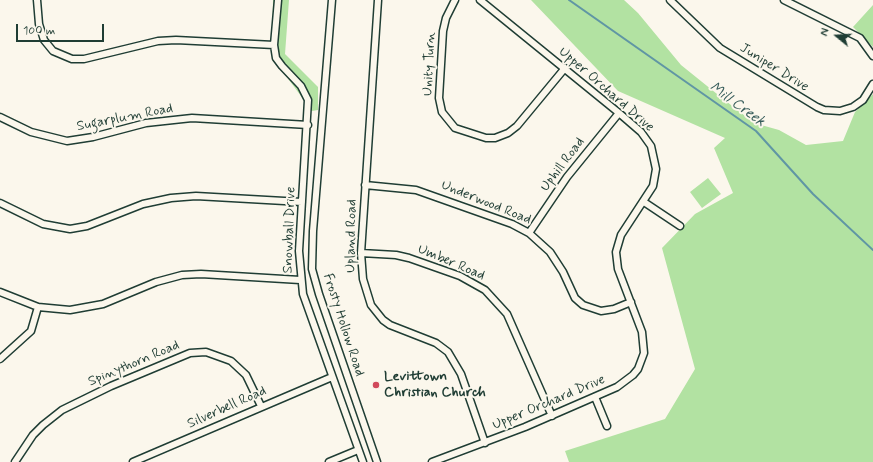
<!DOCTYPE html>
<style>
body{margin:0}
#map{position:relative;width:873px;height:462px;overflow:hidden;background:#fbf7ec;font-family:Mynerve,sans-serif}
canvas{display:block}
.north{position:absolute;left:817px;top:16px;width:40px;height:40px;-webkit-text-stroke:3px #fbf7ec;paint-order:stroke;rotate:288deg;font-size:11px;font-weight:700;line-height:16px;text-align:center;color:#1f3d34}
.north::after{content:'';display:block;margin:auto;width:14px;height:18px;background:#1f3d34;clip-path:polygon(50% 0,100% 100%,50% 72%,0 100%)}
.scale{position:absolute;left:16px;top:24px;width:88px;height:18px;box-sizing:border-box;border:2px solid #1f3d34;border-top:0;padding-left:5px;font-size:12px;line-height:14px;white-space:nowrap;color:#1f3d34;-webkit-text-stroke:3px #fbf7ec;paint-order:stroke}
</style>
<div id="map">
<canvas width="873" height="462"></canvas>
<div class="north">N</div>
<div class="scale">100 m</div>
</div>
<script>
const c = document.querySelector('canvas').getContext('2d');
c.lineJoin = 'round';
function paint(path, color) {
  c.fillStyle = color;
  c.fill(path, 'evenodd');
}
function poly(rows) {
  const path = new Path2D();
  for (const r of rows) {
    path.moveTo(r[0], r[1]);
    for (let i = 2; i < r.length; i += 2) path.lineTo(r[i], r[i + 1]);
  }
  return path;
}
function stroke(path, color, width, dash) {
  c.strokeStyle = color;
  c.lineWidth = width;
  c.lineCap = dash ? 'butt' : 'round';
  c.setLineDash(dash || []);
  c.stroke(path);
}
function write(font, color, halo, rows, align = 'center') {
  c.font = font + ' Mynerve,sans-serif';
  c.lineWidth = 4;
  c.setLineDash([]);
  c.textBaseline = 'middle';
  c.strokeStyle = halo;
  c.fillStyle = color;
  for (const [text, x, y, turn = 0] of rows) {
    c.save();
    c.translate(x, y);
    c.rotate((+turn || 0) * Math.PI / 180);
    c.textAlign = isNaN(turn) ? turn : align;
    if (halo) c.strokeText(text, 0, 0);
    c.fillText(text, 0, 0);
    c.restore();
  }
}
const green = poly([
 [273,0,289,0,285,54,318,87,318,110,312,111,272,57],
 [531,0,624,0,638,13,681,65,722,98,754,123,779,130,806,145,843,141,855,112,873,94,873,462,569,462,565,451,665,419,695,369,662,248,695,214,733,193,714,148,725,138,618,91],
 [873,5,873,47,853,27],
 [708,178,721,194,702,208,690,192]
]);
const stream = poly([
 [569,0,756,131,813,194,873,250]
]);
const minor = poly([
 [37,0,39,24,44,40,53,51,72,59,84,59,158,41,176,40,274,45],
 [278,0,274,45,276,58,282,66,301,86,308,100,299,251,303,294,363,462],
 [332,0,313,231,312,269,319,294,377,462],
 [378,0,361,253,363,279,371,305,383,320,390,325,436,343,448,352,461,374,485,443],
 [455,0,446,18,443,31,439,98,442,112,455,128,486,138,495,138,508,133,517,126,565,68],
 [670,0,720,48,817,107,824,110,840,111,853,107,863,100,873,84],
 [784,0,860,38,873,56],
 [0,117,31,132,67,141,93,137,146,123,192,118,308,125],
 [365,185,416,190,512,224,529,233,550,252,563,272,575,298,583,305,601,311,614,309,631,302],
 [644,202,680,226],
 [0,203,43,224,70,229,87,226,143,204,171,198,196,196,302,202],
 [529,233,567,177,619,113],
 [361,253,396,255,409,258,460,276,485,290,507,314,552,416],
 [0,292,38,307,70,310,103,304,156,282,182,275,201,274,300,280],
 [0,359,31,331,38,307],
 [595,397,607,426],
 [15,462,33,435,43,425,62,410,111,386,190,353,206,352,231,361,246,375,261,406],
 [133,462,332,377],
 [329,462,358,450],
 [432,462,525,427,617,387,633,375,638,369,644,353,642,332,618,269,616,252,621,235,653,186,656,169,651,146,641,132,619,113,480,0]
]);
const markers = [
 [376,385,4,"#d1495b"]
];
const streetNames = [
 ["Unity Turn",430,64,-87],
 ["Juniper Drive",774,68,32],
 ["Upper Orchard Drive",606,90,41],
 ["Sugarplum Road",125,118,-11],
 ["Uphill Road",563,165,-53],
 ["Underwood Road",486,203,22],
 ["Snowball Drive",290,230,-88],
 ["Upland Road",352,236,-89],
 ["Umber Road",451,263,23],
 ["Frosty Hollow Road",343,325,72],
 ["Spinythorn Road",134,364,-23],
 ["Upper Orchard Drive",549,403,-23],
 ["Silverbell Road",227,408,-24]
];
const poiNames = [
 ["Levittown",384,377],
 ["Christian Church",384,393]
];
const waterNames = [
 ["Mill Creek",737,105,36]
];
paint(green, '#b2e2a2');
stroke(stream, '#6096a4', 2);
stroke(minor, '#1f3d34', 9);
stroke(minor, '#fbf7ec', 6);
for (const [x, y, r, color] of markers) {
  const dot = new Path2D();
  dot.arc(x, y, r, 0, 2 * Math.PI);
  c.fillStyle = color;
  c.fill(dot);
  stroke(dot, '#fbf7ec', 1.5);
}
write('14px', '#1f3d34', '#fbf7ec', streetNames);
write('bold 14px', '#1f3d34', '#fbf7ec', poiNames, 'left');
write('italic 15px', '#355b59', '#fbf7ec', waterNames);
</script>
